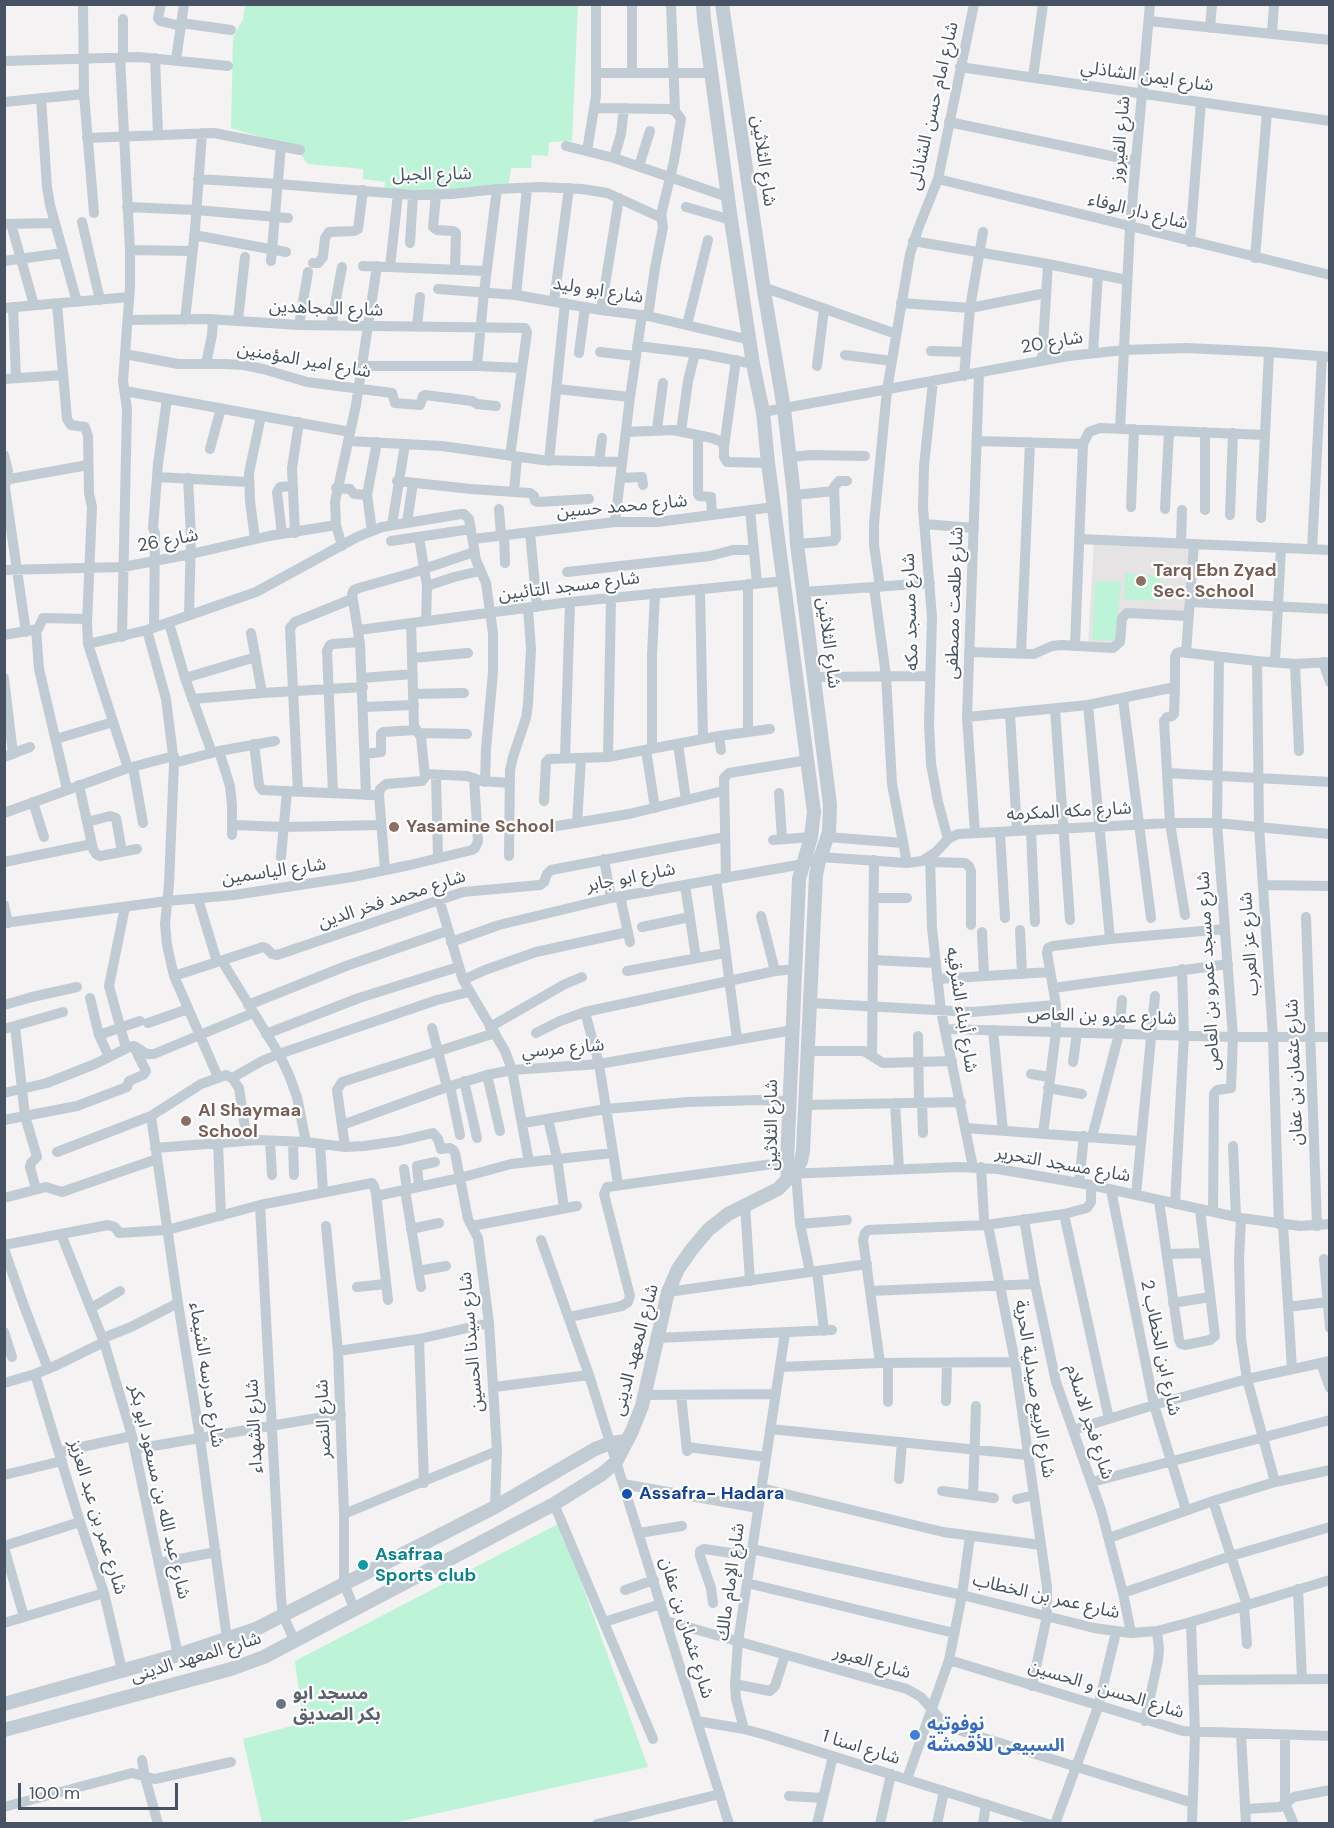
<!DOCTYPE html>
<meta charset="utf-8">
<style>
body{margin:0}
#map{position:relative;width:1334px;height:1828px;overflow:hidden;background:#f4f2f2;font-family:"DM Sans",sans-serif}
canvas{display:block}
.frame{position:absolute;inset:0;border:6px solid #475362;pointer-events:none}
.scale{position:absolute;left:18px;top:1783px;width:160px;height:27px;box-sizing:border-box;border:3px solid #475362;border-top:0;padding-left:8px;font-size:18px;line-height:21px;white-space:nowrap;color:#475362;-webkit-text-stroke:4px #fff;paint-order:stroke}
</style>
<div id="map">
<canvas width="1334" height="1828"></canvas>
<div class="frame"></div>
<div class="scale">100 m</div>
</div>
<script>
const c = document.querySelector('canvas').getContext('2d');
c.lineJoin = 'round';
function paint(path, color) {
  c.fillStyle = color;
  c.fill(path, 'evenodd');
}
function poly(rows) {
  const path = new Path2D();
  for (const r of rows) {
    path.moveTo(r[0], r[1]);
    for (let i = 2; i < r.length; i += 2) path.lineTo(r[i], r[i + 1]);
  }
  return path;
}
function stroke(path, color, width, dash) {
  c.strokeStyle = color;
  c.lineWidth = width;
  c.lineCap = dash ? 'butt' : 'round';
  c.setLineDash(dash || []);
  c.stroke(path);
}
function write(font, color, halo, rows, align = 'center') {
  c.font = font + ' "DM Sans","Noto Sans Arabic",sans-serif';
  c.lineWidth = 4.5;
  c.setLineDash([]);
  c.textBaseline = 'middle';
  c.strokeStyle = halo;
  c.fillStyle = color;
  for (const [text, x, y, turn = 0] of rows) {
    c.save();
    c.translate(x, y);
    c.rotate((+turn || 0) * Math.PI / 180);
    c.textAlign = isNaN(turn) ? turn : align;
    if (halo) c.strokeText(text, 0, 0);
    c.fillText(text, 0, 0);
    c.restore();
  }
}
const education = poly([
 [1094,540,1193,544,1188,614,1129,611,1118,642,1088,646]
]);
const green = poly([
 [245,5,578,5,572,141,549,142,548,156,532,155,531,168,511,168,508,189,384,192,385,182,363,179,363,169,308,164,299,152,284,144,231,128,233,38,243,19],
 [1125,573,1161,576,1159,601,1124,599],
 [1095,581,1121,582,1116,641,1092,640],
 [560,1523,648,1767,393,1823,262,1823,243,1739,303,1723,295,1661]
]);
const minor = poly([
 [83,4,84,94,94,213],
 [161,4,158,18,160,21,181,26],
 [671,4,675,111],
 [1149,21,1330,40],
 [181,23,231,30],
 [1210,28,1212,4],
 [1272,34,1274,4],
 [120,57,130,250,130,287,123,381,127,409,122,637],
 [123,57,123,19],
 [155,58,158,134],
 [176,60,184,4],
 [4,61,139,57,228,66],
 [960,67,1330,121],
 [596,73,711,73],
 [632,73,632,4],
 [1033,77,1043,4],
 [41,98,47,187,50,205,77,302],
 [4,102,84,94],
 [595,108,670,109,675,111,681,119,674,161,661,215,663,227,655,268,648,316],
 [949,122,1135,161],
 [87,138,214,133,300,150],
 [566,146,614,158,728,197],
 [587,151,596,96,596,4],
 [614,158,621,134,624,108],
 [639,166,650,131],
 [198,179,278,184,413,195,452,194,497,189,540,187,582,189,607,193,662,218],
 [938,179,1330,275],
 [436,195,433,227,437,230,453,231,456,233,455,269],
 [127,207,196,210,288,218],
 [686,207,731,220],
 [82,222,100,300],
 [5,224,55,223],
 [11,224,34,305],
 [194,235,286,252],
 [913,241,1048,264,1127,280],
 [1190,242,1201,102],
 [410,243,413,195],
 [130,250,193,251],
 [1255,258,1267,112],
 [4,261,63,253],
 [271,261,281,146],
 [313,263,318,263,323,257,325,238,329,232,354,231,358,229,363,190],
 [363,266,486,271],
 [390,267,398,194],
 [763,287,896,334],
 [438,289,516,295,601,310,648,316,750,340],
 [516,295,527,188],
 [554,301,569,188],
 [901,303,970,308,1046,293],
 [57,304,67,419,71,425,85,427,88,436,89,493,92,507,87,623,88,644,128,768],
 [13,307,16,378],
 [4,308,129,297],
 [601,310,619,198],
 [128,320,208,319,299,325,525,328,527,332,510,456],
 [185,320,195,230,202,133],
 [238,320,245,257],
 [299,325,308,272],
 [687,325,708,240],
 [331,326,342,267],
 [417,327,420,297],
 [637,346,703,354,753,364],
 [931,351,966,352],
 [600,352,635,356],
 [579,353,585,307],
 [1093,353,1098,274],
 [125,354,178,364,225,364,244,365,263,369,307,382,392,393,395,403,420,405,423,396,425,395,472,401,477,404,496,406],
 [845,355,892,361],
 [1042,361,1048,264],
 [206,364,212,335,213,319],
 [362,366,477,366,522,368],
 [477,366,484,292,497,189],
 [817,366,824,309],
 [964,376,970,308,983,232],
 [4,379,63,375],
 [933,381,924,466,923,508,932,617,929,723,931,764,938,802,948,839],
 [557,389,630,397],
 [125,391,350,432],
 [763,412,1068,356,1124,350,1186,348,1269,352,1330,357],
 [657,429,663,383],
 [1120,429,1130,227,1150,4],
 [681,431,688,381,695,353],
 [626,432,673,430,712,438,722,442,724,447,724,457,727,462,768,463],
 [698,435,698,494,699,496,711,497,712,515],
 [348,441,442,446,542,460,622,462],
 [978,441,1083,444],
 [724,447,736,360],
 [210,449,221,408],
 [4,455,8,471,5,488,26,632],
 [789,457,812,455,865,456],
 [549,461,565,303],
 [599,462,602,438],
 [157,477,248,482],
 [188,478,191,536,189,615],
 [620,478,642,477,643,485],
 [4,480,88,465],
 [397,481,471,489,530,493,534,496,535,501,538,502,589,499],
 [336,488,350,489,354,494,367,495],
 [514,492,517,457],
 [794,495,834,491],
 [1131,507,1134,429],
 [499,509,501,535],
 [1165,509,1169,431],
 [750,510,757,583],
 [1205,510,1205,432],
 [1230,515,1233,433],
 [1261,518,1269,352],
 [407,522,413,483],
 [615,522,630,397,642,315],
 [924,524,974,528],
 [392,525,405,444],
 [372,531,367,495,377,442],
 [530,532,537,607],
 [295,533,292,468,299,422],
 [282,534,277,492,280,487,292,486],
 [504,535,505,563],
 [419,537,427,586,426,621],
 [255,539,250,501,249,473,261,416],
 [473,539,615,522,657,522,774,507],
 [1079,539,1330,550],
 [391,541,471,529],
 [1181,543,1182,510],
 [797,544,834,541,836,538,834,487,839,481,847,481],
 [342,546,336,525,335,502,356,405,377,266],
 [1312,549,1322,356],
 [4,570,123,567,191,554,269,536,336,525],
 [567,572,710,556,733,550,754,550],
 [748,584,748,732],
 [427,586,454,577,480,571],
 [874,587,886,676,892,784,907,863],
 [880,587,874,545,874,524,887,390,910,254,918,229,938,179,974,4],
 [700,589,703,739],
 [803,592,930,583],
 [1190,602,1330,609],
 [169,623,185,678,212,753],
 [154,627,155,533,153,528,158,464,167,399],
 [36,629,39,669,67,789],
 [147,630,166,699,174,763,169,884,165,924,167,945,174,976,218,1077],
 [359,630,570,602,784,581],
 [251,633,262,693],
 [4,635,38,629,43,618,87,619],
 [88,644,147,630,256,592,357,537,382,527,461,514,464,514,469,519,476,560,486,583,493,633,493,672,486,749,485,782],
 [1075,646,1083,444,1089,432,1100,428,1265,435],
 [969,652,1034,654,1052,646,1061,645,1113,648,1120,642,1122,618,1127,613,1189,616],
 [1021,653,1030,442],
 [1186,653,1194,544],
 [412,658,468,653],
 [1257,661,1259,826,1273,1038,1279,1224],
 [1275,662,1281,548],
 [1323,662,1330,682],
 [1295,664,1299,751],
 [814,677,930,676],
 [4,678,13,754],
 [185,678,256,657],
 [362,678,413,674],
 [1175,687,1174,714,1172,716,1167,717,1164,721,1170,823,1185,915],
 [413,694,464,693],
 [192,699,262,693,363,687],
 [1123,699,1151,918],
 [1088,705,1110,939],
 [363,707,414,705],
 [1055,709,1070,920],
 [1010,714,1017,831],
 [967,717,1088,705,1175,687,1175,657,1177,653,1180,652,1257,661,1295,664,1330,662],
 [420,733,467,734],
 [719,736,721,750],
 [56,739,113,722],
 [254,744,259,785,262,790,373,795],
 [678,744,686,800],
 [652,749,652,655,655,593],
 [646,750,655,808],
 [219,751,230,786,232,805,232,835],
 [365,754,381,752,381,734,383,732,416,730],
 [4,757,30,747],
 [608,757,611,598],
 [565,758,570,602],
 [174,763,219,751,275,741],
 [133,767,143,823],
 [1167,773,1330,782],
 [425,774,467,776,481,781,510,783],
 [436,775,438,858],
 [79,785,93,849,96,854,100,856,137,849],
 [298,792,290,628,295,622,352,599],
 [333,793,327,651,330,645,333,644,360,642],
 [779,793,782,839],
 [366,795,360,644,352,594,354,590,359,588,412,573,474,552],
 [544,801,546,762,549,759,608,757,719,736,770,729],
 [33,802,44,837],
 [4,813,128,768,174,756],
 [87,822,110,816,116,818,122,852],
 [577,823,581,759],
 [233,825,284,827,381,825],
 [551,827,629,814,723,791],
 [1031,831,1035,922],
 [1000,832,1005,918],
 [975,833,967,717,979,373],
 [827,837,903,843],
 [773,840,811,837],
 [509,856,510,770,513,757,526,718,528,704,531,649,528,608],
 [281,857,287,791],
 [930,857,932,928,941,1011,973,1167],
 [604,859,611,898],
 [4,862,92,844],
 [930,862,965,863,969,866,971,871,971,925],
 [385,870,379,795,380,789,386,784,422,781,425,777,421,737,414,726,411,623],
 [726,878,724,778,729,773,808,760],
 [716,879,737,1039],
 [685,885,696,958],
 [1263,885,1330,886],
 [620,896,630,942],
 [874,898,907,898],
 [198,899,217,962],
 [439,899,463,980,505,1051,512,1070,529,1162],
 [4,905,8,923],
 [125,907,109,986,126,1048],
 [761,916,775,971],
 [1306,917,1317,1226],
 [4,923,167,901,234,895,352,877,410,865,472,850,475,848,478,841,474,778],
 [642,927,690,917],
 [1020,930,1022,974],
 [982,932,984,976],
 [451,942,499,925,611,898,803,864,820,857,907,863,922,861,936,852,948,839,958,834,1170,823,1217,823,1330,834],
 [873,960,935,963],
 [222,961,279,1054,289,1075,297,1097,306,1142],
 [627,971,725,953],
 [174,976,263,947,266,948,272,954,277,955,463,892,540,885,544,882,547,874,551,870,725,837],
 [937,979,1050,972],
 [463,980,485,970,536,952,628,932],
 [1053,988,1228,964],
 [90,998,99,1035,109,1057],
 [811,1003,972,1012,1056,1005],
 [4,1005,32,997,77,987],
 [248,1005,346,966,447,931],
 [585,1012,599,1064,618,1184],
 [148,1023,188,1009],
 [15,1026,25,1116,37,1157,31,1163,30,1167,36,1189],
 [490,1027,565,984,582,977],
 [432,1028,447,1087],
 [4,1029,63,1012],
 [945,1029,1233,1037,1330,1037],
 [993,1030,1003,1131],
 [536,1033,560,1021,585,1012,775,971,796,969],
 [266,1034,359,998,458,967],
 [99,1035,140,1021],
 [918,1036,919,1103],
 [808,1051,864,1051,883,1063,952,1061],
 [872,1055,874,860],
 [1073,1062,1077,1033],
 [1031,1074,1049,1077],
 [487,1075,500,1131],
 [232,1078,262,1061,279,1054,437,1000,469,992],
 [464,1081,477,1138],
 [450,1086,460,1135],
 [1048,1088,1082,1094],
 [4,1093,47,1083,95,1064,129,1047,134,1046,147,1054,154,1054,253,1013],
 [895,1103,899,1169],
 [922,1103,923,1133],
 [805,1105,961,1102],
 [151,1116,178,1303,200,1438,227,1639],
 [548,1119,557,1158,564,1208],
 [4,1120,77,1106,127,1087,129,1081,143,1075,146,1071,134,1047],
 [523,1123,606,1109,688,1102,760,1100,789,1101],
 [342,1125,447,1087,487,1075,512,1070,599,1064,793,1030],
 [966,1128,1140,1141],
 [1043,1134,1056,1032,1056,1005,1047,953,1048,948,1053,946,1110,939,1225,929],
 [1092,1137,1119,1034,1122,1000],
 [270,1141,272,1175],
 [293,1142,294,1175],
 [218,1143,221,1216],
 [320,1144,323,1192],
 [1233,1146,1236,1217],
 [345,1147,337,1090,342,1082,495,1033],
 [155,1148,258,1140,306,1142,345,1147,364,1146,399,1141,433,1133,438,1139,441,1149,450,1148,453,1150,455,1153,468,1219,478,1238,489,1323,497,1451,495,1507],
 [57,1152,151,1116,201,1084,226,1075,232,1078,239,1088,247,1141],
 [981,1167,984,1219,989,1230,1015,1362,1047,1587,1047,1616,1032,1686],
 [404,1169,407,1189],
 [787,1174,959,1167,998,1169,1091,1185,1241,1218,1300,1226,1330,1224],
 [796,1174,800,1224,810,1272],
 [1079,1183,1084,1136],
 [419,1187,417,1166,435,1162],
 [405,1190,421,1287],
 [1111,1190,1154,1405,1186,1510],
 [376,1193,381,1195,460,1178,511,1164,613,1153],
 [1136,1195,1155,996],
 [4,1198,46,1187,62,1192,157,1159],
 [1159,1201,1179,1340,1181,1344,1185,1345,1210,1340,1215,1336,1200,1210],
 [1175,1204,1184,1035,1182,969],
 [260,1205,281,1598,283,1615,295,1642],
 [745,1205,750,1281],
 [1213,1212,1214,1094,1217,1090,1231,1088,1233,1037,1217,823,1219,657],
 [1064,1214,1109,1419],
 [1241,1218,1239,1259,1241,1339,1247,1379,1275,1482],
 [1024,1219,1035,1284,1056,1382,1101,1510,1123,1593,1131,1633],
 [800,1224,847,1220],
 [1283,1225,1292,1369],
 [326,1226,338,1351,344,1514,344,1584,355,1610],
 [472,1226,577,1206],
 [411,1229,439,1223],
 [61,1234,104,1342,132,1436,178,1655],
 [541,1240,589,1375,729,1824],
 [4,1245,108,1225,115,1227,119,1233,167,1230,260,1205,372,1183,374,1186,376,1193,388,1300],
 [4,1249,24,1306,48,1369],
 [1167,1254,1205,1253],
 [1324,1259,1330,1328],
 [418,1271,446,1266],
 [817,1271,824,1331],
 [357,1287,386,1284],
 [870,1291,1035,1284],
 [668,1292,867,1264],
 [1173,1303,1210,1297],
 [1288,1307,1327,1302],
 [91,1308,120,1291],
 [569,1317,622,1306,628,1302,630,1296,604,1194,607,1187,787,1162],
 [4,1332,12,1357],
 [103,1338,131,1327,178,1303],
 [657,1338,832,1330],
 [419,1339,424,1483],
 [338,1351,419,1339,489,1323],
 [880,1363,863,1240,865,1233,868,1230,986,1225,1064,1214,1087,1208,1091,1202,1091,1185],
 [888,1363,888,1402],
 [1321,1363,1330,1388],
 [780,1367,880,1363,1015,1362],
 [35,1374,80,1522,104,1593,122,1670],
 [4,1383,35,1374,57,1365,104,1342],
 [494,1387,589,1375],
 [645,1395,776,1394],
 [681,1395,687,1451],
 [946,1401,947,1363],
 [770,1429,1028,1455],
 [1073,1430,1154,1405,1247,1379,1330,1361],
 [687,1447,766,1457],
 [135,1449,341,1414],
 [59,1452,132,1436],
 [4,1475,62,1461],
 [899,1479,902,1442],
 [1092,1482,1330,1420],
 [623,1484,758,1508],
 [761,1488,943,1532,1041,1545],
 [942,1491,994,1498],
 [973,1495,976,1406],
 [1017,1499,1034,1495],
 [1213,1501,1247,1605],
 [554,1504,653,1739],
 [344,1514,497,1451],
 [639,1533,682,1526],
 [1109,1538,1213,1501,1275,1482,1330,1470],
 [4,1546,80,1522],
 [4,1547,24,1617],
 [752,1549,962,1595,1094,1628,1131,1633,1157,1631,1191,1622,1330,1580],
 [159,1563,216,1552],
 [747,1583,954,1633],
 [1298,1589,1302,1679],
 [625,1590,654,1580],
 [1123,1593,1231,1556,1330,1527],
 [713,1603,711,1588,700,1556,700,1551,704,1549,751,1556],
 [1244,1606,1247,1644],
 [666,1621,907,1689,921,1697,942,1721,955,1729,1193,1803],
 [604,1622,661,1604],
 [1191,1622,1195,1733,1192,1824],
 [4,1623,104,1593],
 [949,1660,1183,1731,1330,1736],
 [1194,1680,1330,1679],
 [735,1684,770,1691,775,1686,785,1655],
 [697,1721,744,1729,766,1735,1048,1824],
 [1145,1721,1158,1660,1159,1649,1157,1631],
 [744,1729,736,1699,735,1684,738,1642,785,1333],
 [1241,1734,1246,1824],
 [1285,1735,1285,1798,1287,1808,1293,1822],
 [142,1760,145,1777,158,1824],
 [907,1779,949,1660,962,1595,970,1536],
 [789,1796,823,1798],
 [4,1807,132,1773,155,1779,231,1762],
 [1245,1809,1280,1807,1294,1797,1330,1790],
 [597,1824,720,1794],
 [817,1824,833,1756],
 [880,1824,891,1774],
 [937,1824,944,1791],
 [983,1824,986,1804],
 [1055,1824,1098,1707,1116,1632]
]);
const tertiary = poly([
 [703,4,704,19,731,220,753,364,763,412,768,463,814,812,811,837,799,879,787,1162,788,1179],
 [4,1704,178,1655,256,1629,495,1507,595,1449,610,1443,627,1441],
 [4,1730,231,1669,264,1657,554,1504,602,1474,616,1462,632,1431,642,1406,668,1292,678,1269,692,1249,708,1230,728,1214,778,1189,793,1174,801,1161,803,1151,816,875,819,861,829,832,830,805,797,544,794,495,784,409,764,291,722,4]
]);
const markers = [
 [1141,581,6,"#8d6e63"],
 [394,827,6,"#8d6e63"],
 [186,1121,6,"#8d6e63"],
 [627,1494,6,"#1a4fb4"],
 [363,1565,6,"#0f9aa8"],
 [281,1704,6,"#6b7280"],
 [915,1735,6,"#3f7fe0"]
];
const streetNames = [
 ["شارع ايمن الشاذلي",1147,77,8],
 ["شارع امام حسن الشاذلى",934,106,-77],
 ["شارع الفيروز",1121,139,-85],
 ["شارع الثلاثين",763,161,82],
 ["شارع الجبل",432,175,-1],
 ["شارع دار الوفاء",1138,212,14],
 ["شارع ابو وليد",598,291,9],
 ["شارع المجاهدين",326,309,2],
 ["شارع 20",1052,343,-10],
 ["شارع امير المؤمنين",304,361,10],
 ["شارع محمد حسين",622,507,-5],
 ["شارع 26",168,541,-11],
 ["شارع مسجد التائبين",569,587,-7],
 ["شارع طلعت مصطفى",955,603,-88],
 ["شارع مسجد مكه",911,612,-92],
 ["شارع الثلاثين",828,643,83],
 ["شارع مكه المكرمه",1069,812,-3],
 ["شارع الياسمين",274,872,-8],
 ["شارع ابو جابر",631,878,-11],
 ["شارع محمد فخر الدين",392,900,-18],
 ["شارع عز العرب",1250,944,-94],
 ["شارع مسجد عمرو بن العاص",1209,971,-93],
 ["شارع أبناء الشرقيه",961,1010,81],
 ["شارع عمرو بن العاص",1102,1017,2],
 ["شارع مرسي",563,1049,-5],
 ["شارع عثمان بن عفان",1295,1072,-92],
 ["شارع الثلاثين",772,1125,-90],
 ["شارع مسجد التحرير",1063,1165,10],
 ["شارع سيدنا الحسين",472,1342,-95],
 ["شارع ابن الخطاب 2",1160,1348,78],
 ["شارع المعهد الدينى",636,1350,-75],
 ["شارع مدرسه الشيماء",206,1375,81],
 ["شارع الربيع صيدلية الحرية",1034,1389,81],
 ["شارع النصر",324,1419,-92],
 ["شارع فجر الاسلام",1089,1422,72],
 ["شارع الشهداء",255,1426,-93],
 ["شارع عبد الله بن مسعود ابو بكر",159,1492,77],
 ["شارع عمر بن عبد العزيز",97,1517,73],
 ["شارع الإمام مالك",731,1582,-82],
 ["شارع عمر بن الخطاب",1046,1597,13],
 ["شارع عثمان بن عفان",686,1628,73],
 ["شارع المعهد الدينى",196,1658,-17],
 ["شارع العبور",872,1663,16],
 ["شارع الحسن و الحسين",1106,1690,17],
 ["شارع اسنا 1",861,1748,17]
];
const educationNames = [
 ["Tarq Ebn Zyad",1153,571],
 ["Sec. School",1153,592],
 ["Yasamine School",406,827],
 ["Al Shaymaa",198,1111],
 ["School",198,1132]
];
const transitNames = [
 ["Assafra- Hadara",639,1494]
];
const cultureNames = [
 ["Asafraa",375,1555],
 ["Sports club",375,1576]
];
const worshipNames = [
 ["مسجد ابو",293,1694],
 ["بكر الصديق",293,1715]
];
const shopNames = [
 ["نوفوتيه",927,1725],
 ["السبيعى للأقمشة",927,1746]
];
paint(education, '#e5e3e4');
paint(green, '#bdf4d7');
stroke(minor, '#c1cbd4', 10);
stroke(tertiary, '#c1cbd4', 14);
for (const [x, y, r, color] of markers) {
  const dot = new Path2D();
  dot.arc(x, y, r, 0, 2 * Math.PI);
  c.fillStyle = color;
  c.fill(dot);
  stroke(dot, '#fff', 2);
}
write('18px', '#475362', '#fff', streetNames);
write('bold 18px', '#785e54', '#fff', educationNames, 'left');
write('bold 18px', '#164399', '#fff', transitNames, 'left');
write('bold 18px', '#0d838f', '#fff', cultureNames, 'left');
write('bold 18px', '#5b616d', '#fff', worshipNames, 'left');
write('bold 18px', '#366cbe', '#fff', shopNames, 'left');
</script>
